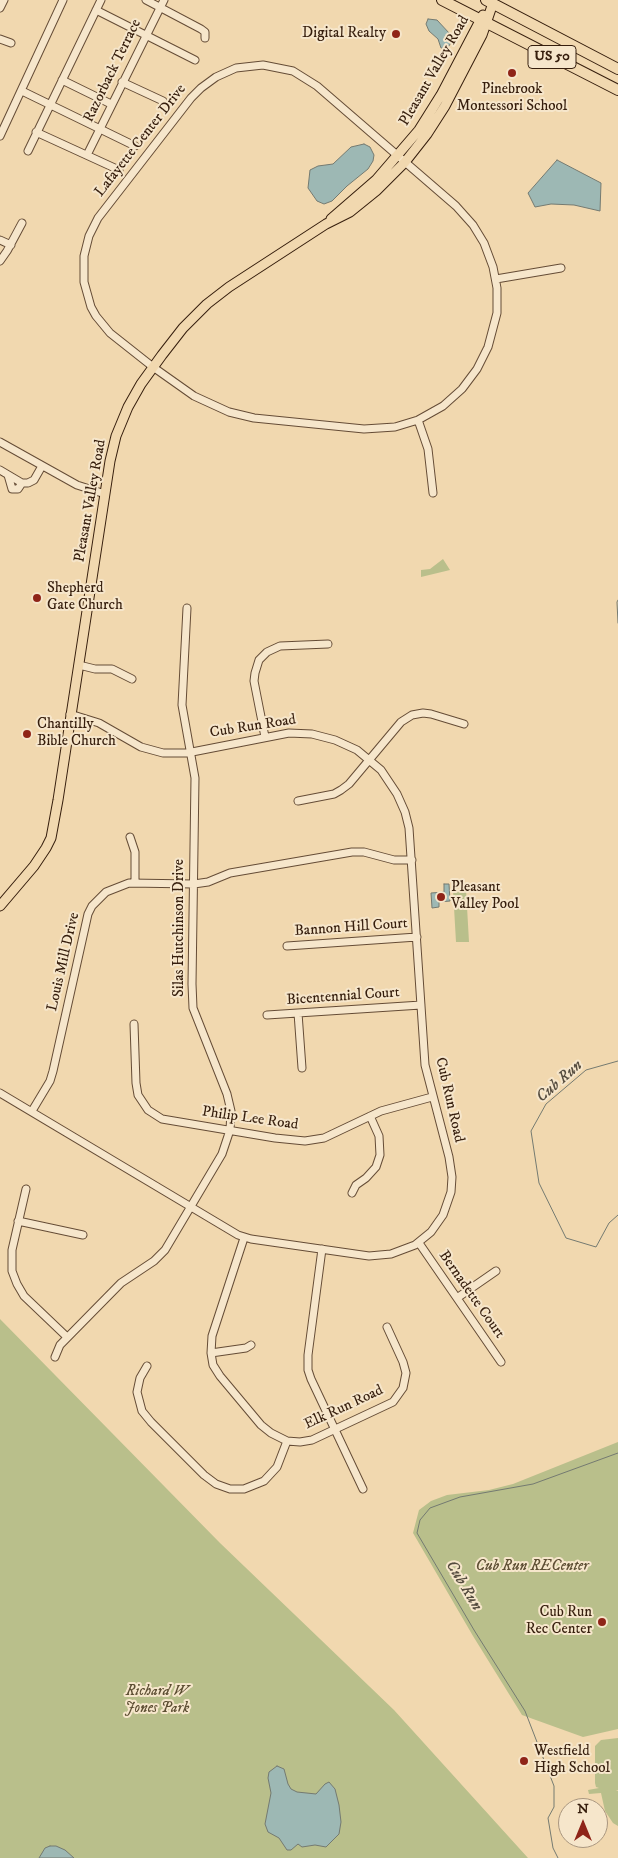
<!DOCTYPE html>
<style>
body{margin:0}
#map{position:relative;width:618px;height:1858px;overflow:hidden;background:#f1d8af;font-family:"IM FELL DW Pica",serif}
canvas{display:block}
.north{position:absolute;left:558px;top:1798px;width:50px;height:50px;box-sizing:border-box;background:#f6e6cb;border:1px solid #a9967f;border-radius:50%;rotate:0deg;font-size:14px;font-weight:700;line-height:20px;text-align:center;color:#361e0d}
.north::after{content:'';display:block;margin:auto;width:18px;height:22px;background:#8f2418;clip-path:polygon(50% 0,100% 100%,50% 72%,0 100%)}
</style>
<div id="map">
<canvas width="618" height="1858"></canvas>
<div class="north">N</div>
</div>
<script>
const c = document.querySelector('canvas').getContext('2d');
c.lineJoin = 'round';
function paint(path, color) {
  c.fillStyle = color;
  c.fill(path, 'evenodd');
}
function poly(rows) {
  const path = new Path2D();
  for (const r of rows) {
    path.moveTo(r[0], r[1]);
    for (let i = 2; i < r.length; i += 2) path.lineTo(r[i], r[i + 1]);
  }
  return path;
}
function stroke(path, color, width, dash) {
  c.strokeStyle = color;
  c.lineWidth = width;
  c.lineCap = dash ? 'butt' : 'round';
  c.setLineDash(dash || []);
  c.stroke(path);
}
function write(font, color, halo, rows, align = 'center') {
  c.font = font + ' "IM FELL DW Pica",serif';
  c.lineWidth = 4;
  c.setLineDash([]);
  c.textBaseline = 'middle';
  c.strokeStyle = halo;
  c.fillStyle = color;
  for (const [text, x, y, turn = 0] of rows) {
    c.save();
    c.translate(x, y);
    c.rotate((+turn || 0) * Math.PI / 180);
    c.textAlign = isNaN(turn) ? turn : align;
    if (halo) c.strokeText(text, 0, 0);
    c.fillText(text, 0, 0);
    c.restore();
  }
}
const green = poly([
 [443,559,450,570,421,577,421,570,430,569],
 [466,889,469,942,456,942,453,890],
 [0,1319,220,1543,394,1710,528,1858,0,1858],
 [618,1442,618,1729,583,1737,522,1715,473,1636,413,1533,419,1510,431,1501,447,1495,489,1490,513,1484],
 [618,1738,618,1790,616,1791,618,1791,618,1826,613,1823,605,1811,601,1793,589,1794,588,1790,599,1788,596,1787,595,1783,595,1746,601,1740]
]);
const water = poly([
 [428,19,437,20,450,34,452,41,447,49,441,48,438,39,429,31,426,24,428,19],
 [364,144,370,147,374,155,373,161,368,169,347,186,332,201,324,204,317,201,308,188,310,170,318,166,333,164,351,147,364,144],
 [557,160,601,183,600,211,574,205,551,204,535,207,528,193,557,160],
 [444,884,449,884,450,901,439,902,439,907,432,908,431,893,444,892,444,884],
 [277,1766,284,1769,288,1784,291,1789,297,1792,316,1794,325,1784,329,1782,335,1789,339,1805,341,1822,339,1834,326,1847,315,1845,302,1847,298,1844,291,1850,287,1850,279,1838,268,1832,265,1824,271,1793,268,1778,269,1772,277,1766],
 [50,1846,56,1846,65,1850,74,1858,39,1858,45,1848,50,1846]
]);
const stream = poly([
 [618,600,617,602,618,623],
 [618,1061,586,1070,546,1104,531,1131,539,1183,566,1238,596,1247,609,1223,618,1215],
 [558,1858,553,1848,548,1818,554,1807,554,1786,525,1711,474,1630,417,1533,420,1520,430,1508,460,1497,533,1484,618,1453]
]);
const minor = poly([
 [146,0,201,29,205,32,205,38],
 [0,8,4,0],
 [96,10,195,60],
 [0,39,11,43],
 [263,65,293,71,317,86,456,206,473,225,484,243,493,267,497,288,497,313,488,347,477,369,462,389,443,406,418,420,395,427,364,429,254,418,229,412,194,396,153,367,110,333,96,316,91,307,84,282,84,256,89,236,98,218,191,98,201,88,216,77,236,68,263,65],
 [62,80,111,104],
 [122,82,163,101],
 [22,91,135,146],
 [36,132,119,170],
 [0,136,63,0],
 [28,151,101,0],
 [87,155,164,0],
 [0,240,11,245],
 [0,261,7,251,22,223],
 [496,279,561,268],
 [418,420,428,449,433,493],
 [0,442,77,485,105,494],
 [0,470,22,483,28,483,34,480,42,466],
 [8,475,12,489,18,489,22,483],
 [79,665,95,669,112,669,132,679],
 [265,737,254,681,255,673,259,660,267,652,280,646,328,644],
 [298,801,334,794,341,790,349,784,401,722,412,715,423,713,431,714,464,724],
 [130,837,135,852,135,883],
 [287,946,417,937],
 [298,1013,302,1068],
 [267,1015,421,1005],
 [134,1024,136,1083,138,1095,148,1110,162,1119,275,1138,305,1141,324,1138,381,1111,432,1097],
 [0,1093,238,1235,251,1239,369,1256,391,1254,415,1245,431,1232,443,1215,451,1192,452,1177,449,1157,425,1065,409,828,405,812,397,794,381,770,357,750,335,740,312,734,289,733,187,753,163,753,141,747,99,723,70,714],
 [32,1111,50,1081,53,1071,88,914,92,906,106,892,129,883,194,884,208,882,230,873,352,852,364,852,394,860,412,860],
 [26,1189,12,1250,12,1271,17,1284,24,1296,67,1337],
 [352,1193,356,1185,366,1178,376,1167,380,1155,379,1136,370,1116],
 [18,1221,83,1235],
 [244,1238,212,1336,211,1353,213,1365,220,1376,261,1425,271,1433,287,1441,300,1442,312,1440,393,1402,403,1388,406,1373,403,1362,387,1327],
 [419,1243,501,1362],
 [322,1249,308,1355,308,1370,311,1379,363,1489],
 [457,1298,496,1271],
 [211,1353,246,1348,251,1345],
 [55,1357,60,1345,121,1283,154,1261,165,1250,222,1154,230,1130,231,1111,227,1094,193,1008,192,984,195,778,182,705,187,608],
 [147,1366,140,1378,137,1392,142,1411,151,1422,204,1475,216,1484,230,1489,244,1489,264,1481,277,1467,287,1441]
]);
const major = poly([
 [331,219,376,180,419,130,441,95,483,15],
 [0,906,34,866,46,848,51,838,58,800,110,461,116,436,128,407,141,384,162,355,183,328,207,304,229,287,326,224,350,212,376,191,405,162,427,134,445,106,482,35,493,3]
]);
const highway = poly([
 [442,0,618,90],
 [486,0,618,69]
]);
const markers = [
 [396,34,5,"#8f2418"],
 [512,73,5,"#8f2418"],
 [37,598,5,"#8f2418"],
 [27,734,5,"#8f2418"],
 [441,897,5,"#8f2418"],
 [602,1622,5,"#8f2418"],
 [524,1761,5,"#8f2418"]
];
const shields = [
 [552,57,48]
];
const shieldNames = [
 ["US 50",552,57]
];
const poiNames = [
 ["Digital Realty",386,34,"right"],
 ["Pinebrook",512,90,"center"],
 ["Montessori School",512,107,"center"],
 ["Shepherd",47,589],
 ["Gate Church",47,606],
 ["Chantilly",37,725],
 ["Bible Church",37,742],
 ["Pleasant",451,888],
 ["Valley Pool",451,905],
 ["Cub Run",592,1613,"right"],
 ["Rec Center",592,1630,"right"],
 ["Westfield",534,1752],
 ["High School",534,1769]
];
const streetNames = [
 ["Razorback Terrace",113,71,-64],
 ["Pleasant Valley Road",435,71,-60],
 ["Lafayette Center Drive",141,141,-52],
 ["Pleasant Valley Road",91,501,-80],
 ["Cub Run Road",253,727,-9],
 ["Silas Hutchinson Drive",180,928,-90],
 ["Bannon Hill Court",351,928,-4],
 ["Louis Mill Drive",64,962,-77],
 ["Bicentennial Court",343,997,-4],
 ["Cub Run Road",449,1100,77],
 ["Philip Lee Road",250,1119,8],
 ["Bernadette Court",471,1295,55],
 ["Elk Run Road",344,1408,-25]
];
const parkNames = [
 ["Cub Run RECenter",532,1567],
 ["Richard W",157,1692],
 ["Jones Park",157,1709]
];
const waterNames = [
 ["Cub Run",560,1082,-41],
 ["Cub Run",463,1586,59]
];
paint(green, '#b9bf8b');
paint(water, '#9db8b4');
stroke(water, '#747a71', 1);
stroke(stream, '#747a71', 1);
stroke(minor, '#654c36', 9);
stroke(major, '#361e0d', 11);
stroke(highway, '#361e0d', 12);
stroke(minor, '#f6e6cb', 7);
stroke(major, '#f1d8af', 9);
stroke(highway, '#f1d8af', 10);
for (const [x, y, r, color] of markers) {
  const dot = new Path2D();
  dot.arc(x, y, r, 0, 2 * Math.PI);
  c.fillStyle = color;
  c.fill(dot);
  stroke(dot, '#f6e6cb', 2);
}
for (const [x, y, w] of shields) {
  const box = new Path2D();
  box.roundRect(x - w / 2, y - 11.5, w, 23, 4);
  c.fillStyle = '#f6e6cb';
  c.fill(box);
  stroke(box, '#361e0d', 1);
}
write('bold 14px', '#361e0d', null, shieldNames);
write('15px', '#361e0d', '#f6e6cb', poiNames, 'left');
write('15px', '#361e0d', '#f6e6cb', streetNames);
write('italic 15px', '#5d4e33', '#f6e6cb', parkNames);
write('italic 16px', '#554c3f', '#f6e6cb', waterNames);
</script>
